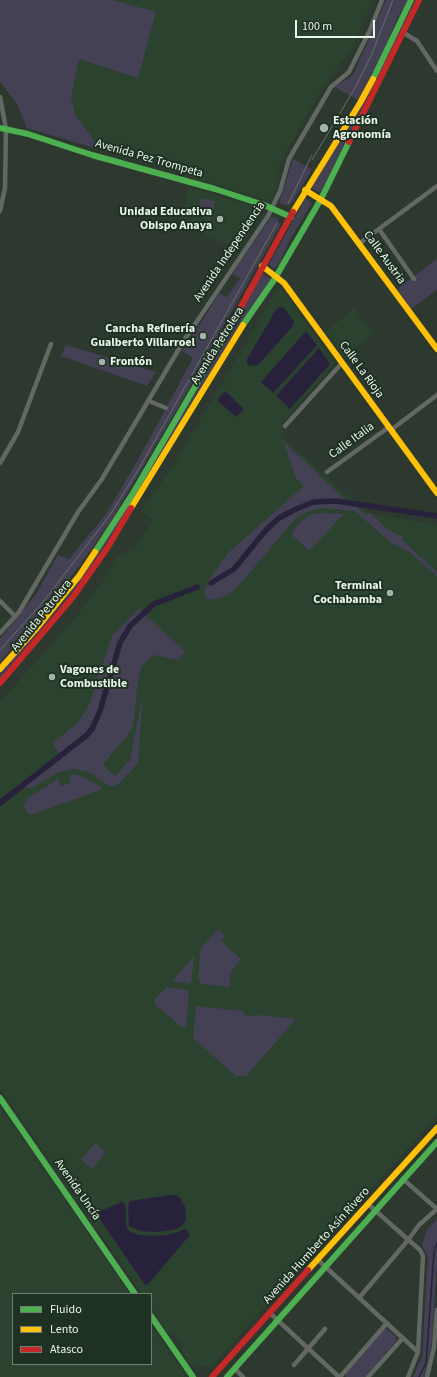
<!DOCTYPE html>
<meta charset="utf-8">
<style>
body{margin:0}
#map{position:relative;width:437px;height:1377px;overflow:hidden;background:#2d382f;font-family:"Source Sans 3",sans-serif}
canvas{display:block}
.legend{position:absolute;left:12px;top:1293px;width:140px;height:72px;box-sizing:border-box;background:#1f3122;border:1px solid #707f72;margin:0;padding:5px 7px;list-style:none;font-size:12px;color:#e9f5eb}
.legend li{display:flex;align-items:center;gap:8px;height:20px}
.legend b{width:20px;border:1px solid #707f72}
.scale{position:absolute;left:295px;top:20px;width:80px;height:18px;box-sizing:border-box;border:2px solid #e9f5eb;border-top:0;padding-left:5px;font-size:12px;line-height:14px;white-space:nowrap;color:#e9f5eb;-webkit-text-stroke:3px #1f3122;paint-order:stroke}
</style>
<div id="map">
<canvas width="437" height="1377"></canvas>
<ul class="legend">
<li><b style="height:5px;background:#4caf50"></b>Fluido</li>
<li><b style="height:5px;background:#ffc107"></b>Lento</li>
<li><b style="height:5px;background:#c62828"></b>Atasco</li>
</ul>
<div class="scale">100 m</div>
</div>
<script>
const c = document.querySelector('canvas').getContext('2d');
c.lineJoin = 'round';
function paint(path, color) {
  c.fillStyle = color;
  c.fill(path, 'evenodd');
}
function poly(rows) {
  const path = new Path2D();
  for (const r of rows) {
    path.moveTo(r[0], r[1]);
    for (let i = 2; i < r.length; i += 2) path.lineTo(r[i], r[i + 1]);
  }
  return path;
}
function stroke(path, color, width, dash) {
  c.strokeStyle = color;
  c.lineWidth = width;
  c.lineCap = dash ? 'butt' : 'round';
  c.setLineDash(dash || []);
  c.stroke(path);
}
function write(font, color, halo, rows, align = 'center') {
  c.font = font + ' "Source Sans 3",sans-serif';
  c.lineWidth = 4;
  c.setLineDash([]);
  c.textBaseline = 'middle';
  c.strokeStyle = halo;
  c.fillStyle = color;
  for (const [text, x, y, turn = 0] of rows) {
    c.save();
    c.translate(x, y);
    c.rotate((+turn || 0) * Math.PI / 180);
    c.textAlign = isNaN(turn) ? turn : align;
    if (halo) c.strokeText(text, 0, 0);
    c.fillText(text, 0, 0);
    c.restore();
  }
}
const built = poly([
 [0,0,373,0,353,47,326,82,284,156,276,174,277,187,270,201,27,128,17,104,0,81],
 [188,187,260,208,262,213,239,249,180,225],
 [277,290,282,290,335,363,281,425,285,440,368,513,437,524,437,1116,211,1367,191,1365,182,1352,183,1347,173,1333,167,1332,151,1307,151,1294,142,1294,0,1089,0,702,77,616,102,582,117,556,135,549,153,520,141,512,173,466],
 [354,308,373,334,343,357,326,332],
 [0,1106,130,1294,13,1294,13,1364,151,1364,151,1325,187,1377,0,1377]
]);
const green = poly([
 [0,0,112,0,156,12,138,78,79,59,71,97,75,114,97,145,98,149,27,128,17,104,0,81],
 [386,0,408,0,404,9,399,15,381,56,358,100,335,87,353,75],
 [416,0,320,193,311,188],
 [293,159,312,169,292,203,285,205,279,203],
 [201,198,215,201,211,219,197,216],
 [306,198,312,203,289,241,279,264,274,269,269,264],
 [271,217,277,218,280,225,177,409,112,519,78,568,0,662,0,639,36,594,58,555,69,559,106,514,139,458,193,358,182,351,220,293,227,297,240,278,232,274],
 [437,259,437,290,411,309,397,289],
 [262,273,272,279,85,577,0,679,0,673,65,599],
 [66,345,156,372,147,386,61,356],
 [283,441,351,505,354,505,366,516,368,513,372,514,386,528,403,537,401,539,437,572,437,576,408,551,391,543,355,511,322,508,309,511,297,517,239,585,227,596,210,600,206,597,205,592,209,580,228,553,304,486,296,478],
 [322,513,344,514,309,551,291,534,302,520,312,514],
 [139,608,142,612,122,634,116,647,100,704,94,720,86,732,59,754,53,743,75,725,88,708,112,636],
 [144,614,185,651,178,660,155,655,148,659,141,667,138,680,133,727,124,741,119,745,103,765,115,776,130,760,143,695,138,763,119,784,111,787,89,772,73,769,57,773,32,788,21,788,89,735,96,726,121,644,127,633],
 [75,774,94,782,103,789,31,815,27,813,24,805,28,798,58,779,61,786,71,783,69,776],
 [218,929,225,936,221,941,241,959,231,972,229,987,202,984,198,980,201,948],
 [194,956,191,984,172,981],
 [167,987,189,990,186,1025,183,1028,155,1005,155,999],
 [196,1006,244,1011,244,1015,256,1016,258,1015,296,1019,246,1076,236,1076,193,1038],
 [95,1143,106,1152,92,1169,81,1160],
 [437,1220,437,1263,432,1342,424,1377,413,1377,422,1357,428,1257,422,1245,427,1229],
 [385,1328,396,1336,396,1341,365,1377,346,1377,346,1373]
]);
const water = poly([
 [280,307,284,308,294,321,293,326,258,365,249,366,246,361,277,308],
 [306,331,317,345,273,393,261,382],
 [319,348,330,364,290,409,276,396],
 [225,391,244,409,236,417,217,400],
 [170,1195,176,1195,180,1198,185,1207,186,1220,182,1226,173,1230,156,1232,140,1231,129,1226,128,1206,130,1201],
 [122,1202,125,1204,126,1210,126,1225,129,1231,135,1234,149,1236,168,1235,186,1229,190,1235,148,1284,145,1285,97,1215,98,1212]
]);
const stream = poly([
 [419,1377,426,1363,434,1252,437,1243]
]);
const canal = poly([
 [211,583,234,569,266,530,279,518,296,509,314,502,336,501,437,516],
 [0,803,87,735,92,729,100,711,120,643,130,626,154,604,197,587]
]);
const street = poly([
 [404,33,417,41,437,71],
 [0,97,6,129,5,188,0,211],
 [379,229,414,279],
 [360,243,437,186],
 [149,401,166,408],
 [285,426,342,363],
 [391,430,437,395],
 [0,463,18,432,51,344],
 [327,472,389,427],
 [0,601,15,616],
 [0,633,19,612,78,512,102,479,183,342,268,216,280,191,289,159,331,87,349,72,370,30,382,0],
 [403,1179,437,1209],
 [369,1205,420,1250,423,1256,418,1352,408,1377],
 [318,1260,418,1352],
 [359,1298,408,1240,419,1225,437,1209],
 [271,1314,339,1377],
 [294,1365,325,1329],
 [235,1369,243,1377],
 [340,1377,387,1323],
 [368,1377,403,1338],
 [427,1377,434,1347,437,1310]
]);
const fast = poly([
 [373,79,411,0],
 [0,128,28,134,92,155,215,189,264,205,291,217],
 [243,325,274,280,321,199,349,142],
 [95,552,132,495,232,323],
 [0,1098,135,1294],
 [151,1316,193,1377],
 [227,1377,437,1142]
]);
const slow = poly([
 [305,190,331,206,437,349],
 [293,212,360,103,373,79],
 [262,266,284,283,437,493],
 [131,508,243,325],
 [0,669,36,629,79,576,95,552],
 [308,1270,437,1128]
]);
const jam = poly([
 [349,142,419,0],
 [232,323,293,212],
 [0,683,73,597,108,547,131,508],
 [212,1377,308,1270]
]);
const tram = poly([
 [312,160,356,86,371,56,393,0],
 [288,204,312,155],
 [0,650,43,602,110,515,140,467,277,223]
]);
const markers = [
 [324,128,5,"#a7b3a9"],
 [220,219,4,"#a7b3a9"],
 [203,336,4,"#a7b3a9"],
 [102,362,4,"#a7b3a9"],
 [390,593,4,"#a7b3a9"],
 [52,677,4,"#a7b3a9"]
];
const poiNames = [
 ["Estación",333,121],
 ["Agronomía",333,135],
 ["Unidad Educativa",212,212,"right"],
 ["Obispo Anaya",212,226,"right"],
 ["Cancha Refinería",195,329,"right"],
 ["Gualberto Villarroel",195,343,"right"],
 ["Frontón",110,362],
 ["Terminal",382,586,"right"],
 ["Cochabamba",382,600,"right"],
 ["Vagones de",60,670],
 ["Combustible",60,684]
];
const streetNames = [
 ["Avenida Pez Trompeta",149,159,16],
 ["Avenida Independencia",230,252,-56],
 ["Calle Austria",384,258,54],
 ["Avenida Petrolera",218,346,-58],
 ["Calle La Rioja",361,370,54],
 ["Calle Italia",352,441,-36],
 ["Avenida Petrolera",42,616,-51],
 ["Avenida Uncía",77,1190,55],
 ["Avenida Humberto Asín Rivero",317,1246,-48]
];
paint(built, '#2b422f');
paint(green, '#444154');
paint(water, '#28213c');
stroke(stream, '#28213c', 1.5);
stroke(canal, '#28213c', 5.5);
stroke(street, '#636863', 4.5);
stroke(fast, '#4caf50', 6);
stroke(slow, '#ffc107', 6);
stroke(jam, '#c62828', 6);
stroke(tram, '#686e69', 1);
for (const [x, y, r, color] of markers) {
  const dot = new Path2D();
  dot.arc(x, y, r, 0, 2 * Math.PI);
  c.fillStyle = color;
  c.fill(dot);
  stroke(dot, '#1f3122', 1.5);
}
write('bold 12px', '#e9f5eb', '#1f3122', poiNames, 'left');
write('12px', '#e9f5eb', '#1f3122', streetNames);
</script>
